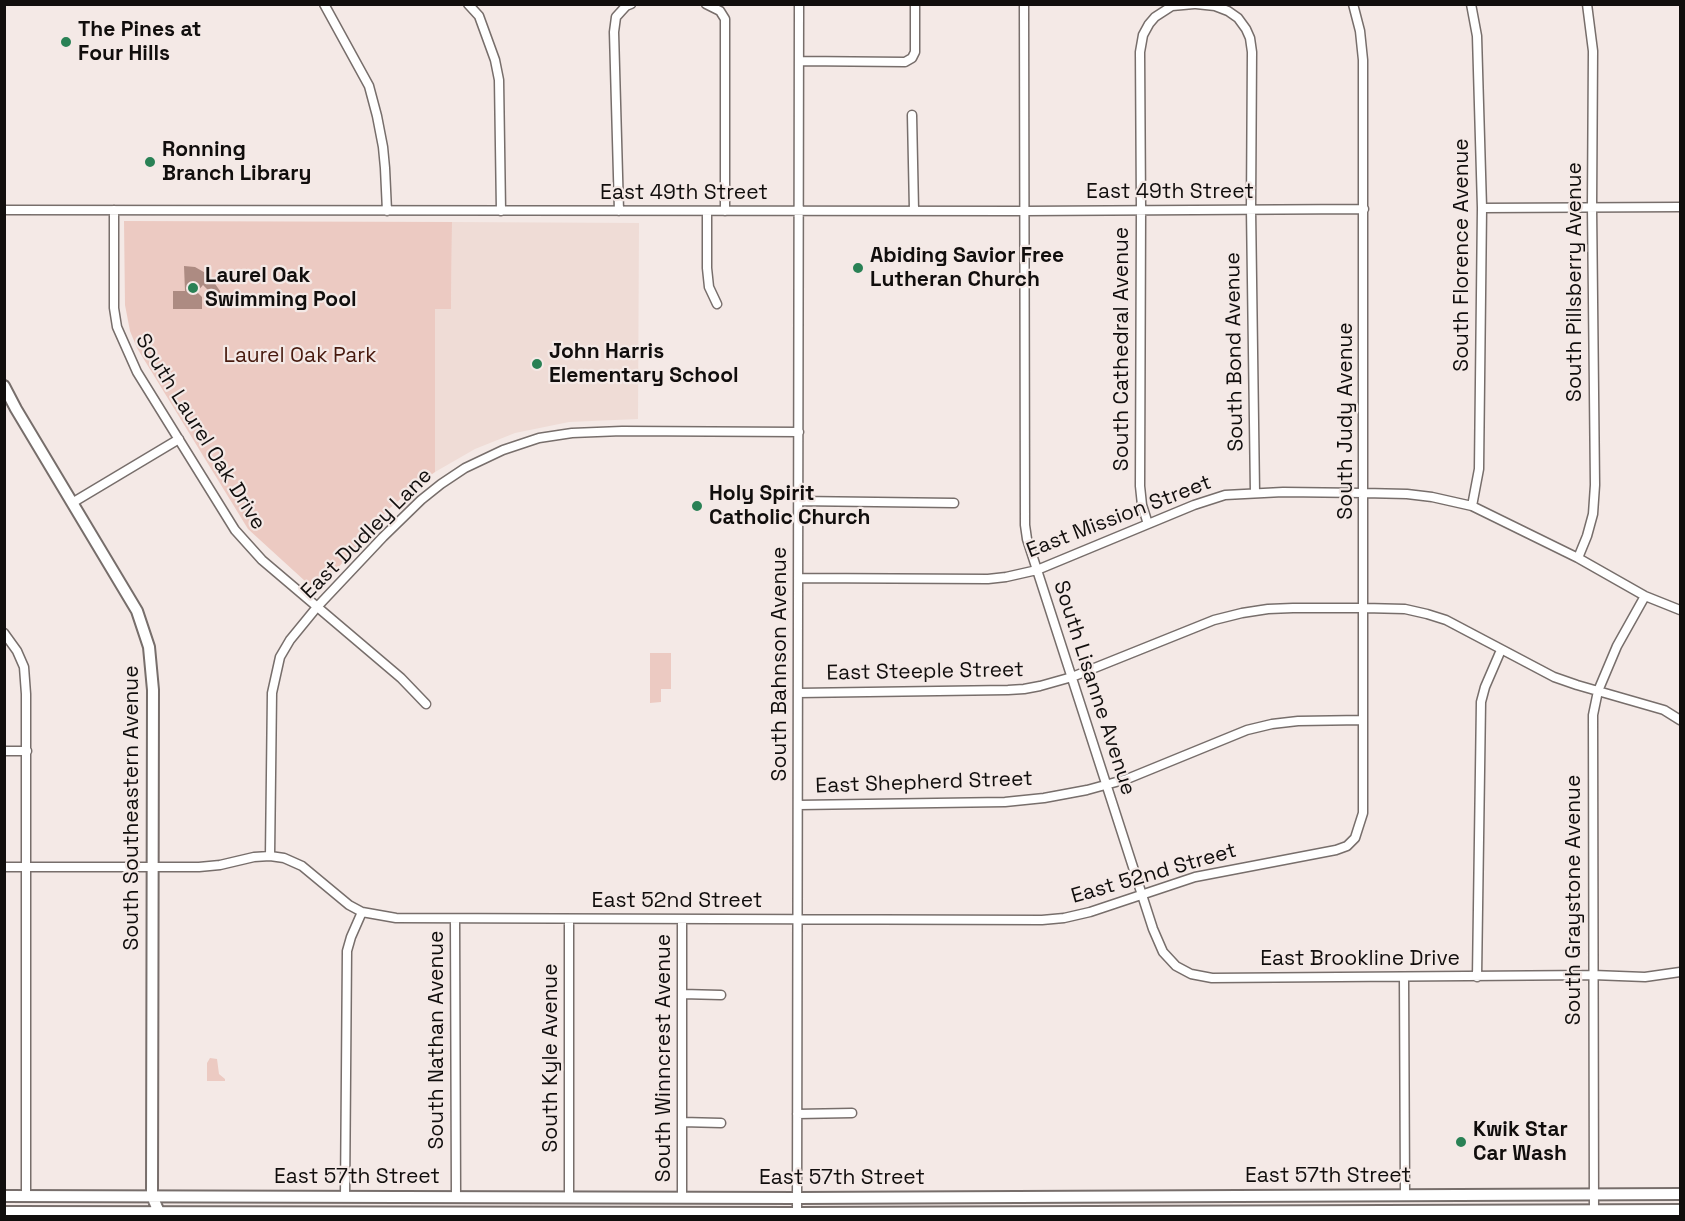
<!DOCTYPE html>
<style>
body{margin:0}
#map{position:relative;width:1685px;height:1221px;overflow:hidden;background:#f4e9e6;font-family:"Space Grotesk",sans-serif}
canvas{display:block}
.frame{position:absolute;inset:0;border:6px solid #110e0d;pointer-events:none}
</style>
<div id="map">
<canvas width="1685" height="1221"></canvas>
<div class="frame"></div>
</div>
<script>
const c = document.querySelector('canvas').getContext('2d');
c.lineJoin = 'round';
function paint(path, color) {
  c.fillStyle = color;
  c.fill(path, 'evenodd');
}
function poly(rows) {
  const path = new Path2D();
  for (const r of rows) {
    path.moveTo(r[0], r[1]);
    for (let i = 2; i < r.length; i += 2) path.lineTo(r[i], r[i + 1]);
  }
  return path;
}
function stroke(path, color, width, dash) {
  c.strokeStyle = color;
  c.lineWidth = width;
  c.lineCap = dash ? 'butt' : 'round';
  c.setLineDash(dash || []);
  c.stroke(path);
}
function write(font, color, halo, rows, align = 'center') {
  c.font = font + ' "Space Grotesk",sans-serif';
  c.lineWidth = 4.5;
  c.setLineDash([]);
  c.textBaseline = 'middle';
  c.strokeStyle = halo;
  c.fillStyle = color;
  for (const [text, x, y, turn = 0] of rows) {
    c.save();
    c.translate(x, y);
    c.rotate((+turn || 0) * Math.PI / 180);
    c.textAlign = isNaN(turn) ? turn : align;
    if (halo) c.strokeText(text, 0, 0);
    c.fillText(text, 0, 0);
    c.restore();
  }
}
const built = poly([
 [452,222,639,223,638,419,569,422,515,433,475,449,435,472,435,309,451,308]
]);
const green = poly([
 [124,221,452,222,451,309,435,309,435,472,412,489,390,508,317,592,248,529,137,348,130,331,125,305],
 [650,653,671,653,671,689,661,689,661,702,650,703],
 [210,1058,217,1059,219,1074,225,1079,225,1081,207,1081,207,1063]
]);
const water = poly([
 [184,266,195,267,209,275,220,291,222,305,214,304,214,296,203,285,197,292,202,297,202,309,173,309,173,291,185,291]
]);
const minor = poly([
 [324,4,369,86,377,116,383,147,385,168,387,211],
 [468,4,479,16,495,60,499,80,501,211],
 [706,4,720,11,725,19,725,211],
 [1024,4,1025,525,1027,539,1153,929,1163,952,1176,966,1191,974,1212,978,1593,975,1645,977,1680,972],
 [1196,4,1215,6,1228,11,1238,18,1246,29,1250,38,1252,52,1251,209,1255,493],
 [1471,4,1477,36,1482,208,1479,469,1472,506],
 [799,61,905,62,912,58,915,52,915,4],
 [912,115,914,210],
 [1482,208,1680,207],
 [4,210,1024,211,1364,209],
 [114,210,114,308,117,327,137,372,235,530,262,560,401,678,426,704],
 [619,211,614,32,616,17,626,6,631,4],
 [707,211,707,268,709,287,717,304],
 [798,501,954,503],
 [72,503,179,439],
 [1148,524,1142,505,1140,486,1141,209,1140,52,1143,35,1149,24,1155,17,1172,6,1194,4],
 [1578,558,1587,536,1593,514,1595,485,1592,207,1593,51,1587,4],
 [798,578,988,579,1006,577,1037,570,1194,505,1225,495,1283,492,1364,493,1407,494,1432,497,1472,506,1578,558,1645,596,1680,610],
 [4,633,17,651,24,667,26,694,26,1196],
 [798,693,1008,690,1024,689,1040,686,1072,677,1214,620,1242,613,1268,609,1293,608,1364,608,1405,609,1427,614,1446,620,1554,677,1577,685,1664,710,1680,720],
 [4,751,27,751],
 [798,805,1005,802,1044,798,1087,790,1127,779,1247,730,1272,724,1298,721,1363,720],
 [270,856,272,693,280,657,290,640,317,607,383,537,421,500,441,484,465,468,503,450,539,438,572,433,622,431,799,432],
 [4,867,199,867,220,865,254,857,270,856,284,858,302,866,349,905,362,912,396,918,1042,920,1064,918,1090,912,1195,877,1336,850,1347,846,1355,838,1363,813,1363,60,1360,31,1353,4],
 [455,919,456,1197],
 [569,919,569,1198],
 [682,919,682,1197],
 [1404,977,1405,1195],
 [1477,977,1481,702,1485,687,1501,650],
 [682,994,721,995],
 [797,1114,852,1113],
 [682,1122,721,1123],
 [345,1197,347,951,351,937,362,912],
 [797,1216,799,4],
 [1594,1216,1593,715,1598,691,1617,646,1645,596]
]);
const major = poly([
 [4,386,16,409,137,611,149,647,153,690,152,1196,159,1212,159,1216],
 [4,1196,797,1198,1680,1194],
 [4,1212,797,1213,1680,1210]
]);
const markers = [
 [66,42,6,"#298155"],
 [150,162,6,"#298155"],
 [858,268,6,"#298155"],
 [193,288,6,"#298155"],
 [537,364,6,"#298155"],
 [697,506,6,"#298155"],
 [1461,1142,6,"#298155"]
];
const poiNames = [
 ["The Pines at",78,30],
 ["Four Hills",78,54],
 ["Ronning",162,150],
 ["Branch Library",162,174],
 ["Abiding Savior Free",870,256],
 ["Lutheran Church",870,280],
 ["Laurel Oak",205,276],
 ["Swimming Pool",205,300],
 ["John Harris",549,352],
 ["Elementary School",549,376],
 ["Holy Spirit",709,494],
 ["Catholic Church",709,518],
 ["Kwik Star",1473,1130],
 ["Car Wash",1473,1154]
];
const streetNames = [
 ["East 49th Street",1170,192],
 ["East 49th Street",684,193],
 ["South Florence Avenue",1462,255,-90],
 ["South Pillsberry Avenue",1575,282,-90],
 ["South Cathedral Avenue",1122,349,-90],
 ["South Bond Avenue",1235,352,-91],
 ["South Judy Avenue",1346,421,-90],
 ["South Laurel Oak Drive",200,432,58],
 ["East Mission Street",1119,517,-21],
 ["East Dudley Lane",367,534,-45],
 ["South Bahnson Avenue",780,664,-90],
 ["East Steeple Street",925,672,-1],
 ["South Lisanne Avenue",1094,688,72],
 ["East Shepherd Street",924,783,-2],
 ["South Southeastern Avenue",132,808,-90],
 ["East 52nd Street",1154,874,-16],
 ["South Graystone Avenue",1574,900,-90],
 ["East 52nd Street",677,901],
 ["East Brookline Drive",1360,959],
 ["South Nathan Avenue",437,1040,-90],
 ["South Kyle Avenue",551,1058,-90],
 ["South Winncrest Avenue",664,1058,-90],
 ["East 57th Street",1328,1176],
 ["East 57th Street",357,1177],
 ["East 57th Street",842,1178]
];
const parkNames = [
 ["Laurel Oak Park",300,356]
];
paint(built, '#efdcd6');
paint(green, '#eccac2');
paint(water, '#ad8b82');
stroke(minor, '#776e6b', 11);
stroke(major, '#776e6b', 14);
stroke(minor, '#fff', 8);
stroke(major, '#fff', 10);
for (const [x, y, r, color] of markers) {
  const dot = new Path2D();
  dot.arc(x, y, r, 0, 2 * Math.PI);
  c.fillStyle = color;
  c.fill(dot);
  stroke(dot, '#f4e9e6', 2);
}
write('bold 21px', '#110e0d', '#f4e9e6', poiNames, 'left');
write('21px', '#110e0d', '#f4e9e6', streetNames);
write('21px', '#471a0e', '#f4e9e6', parkNames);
</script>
